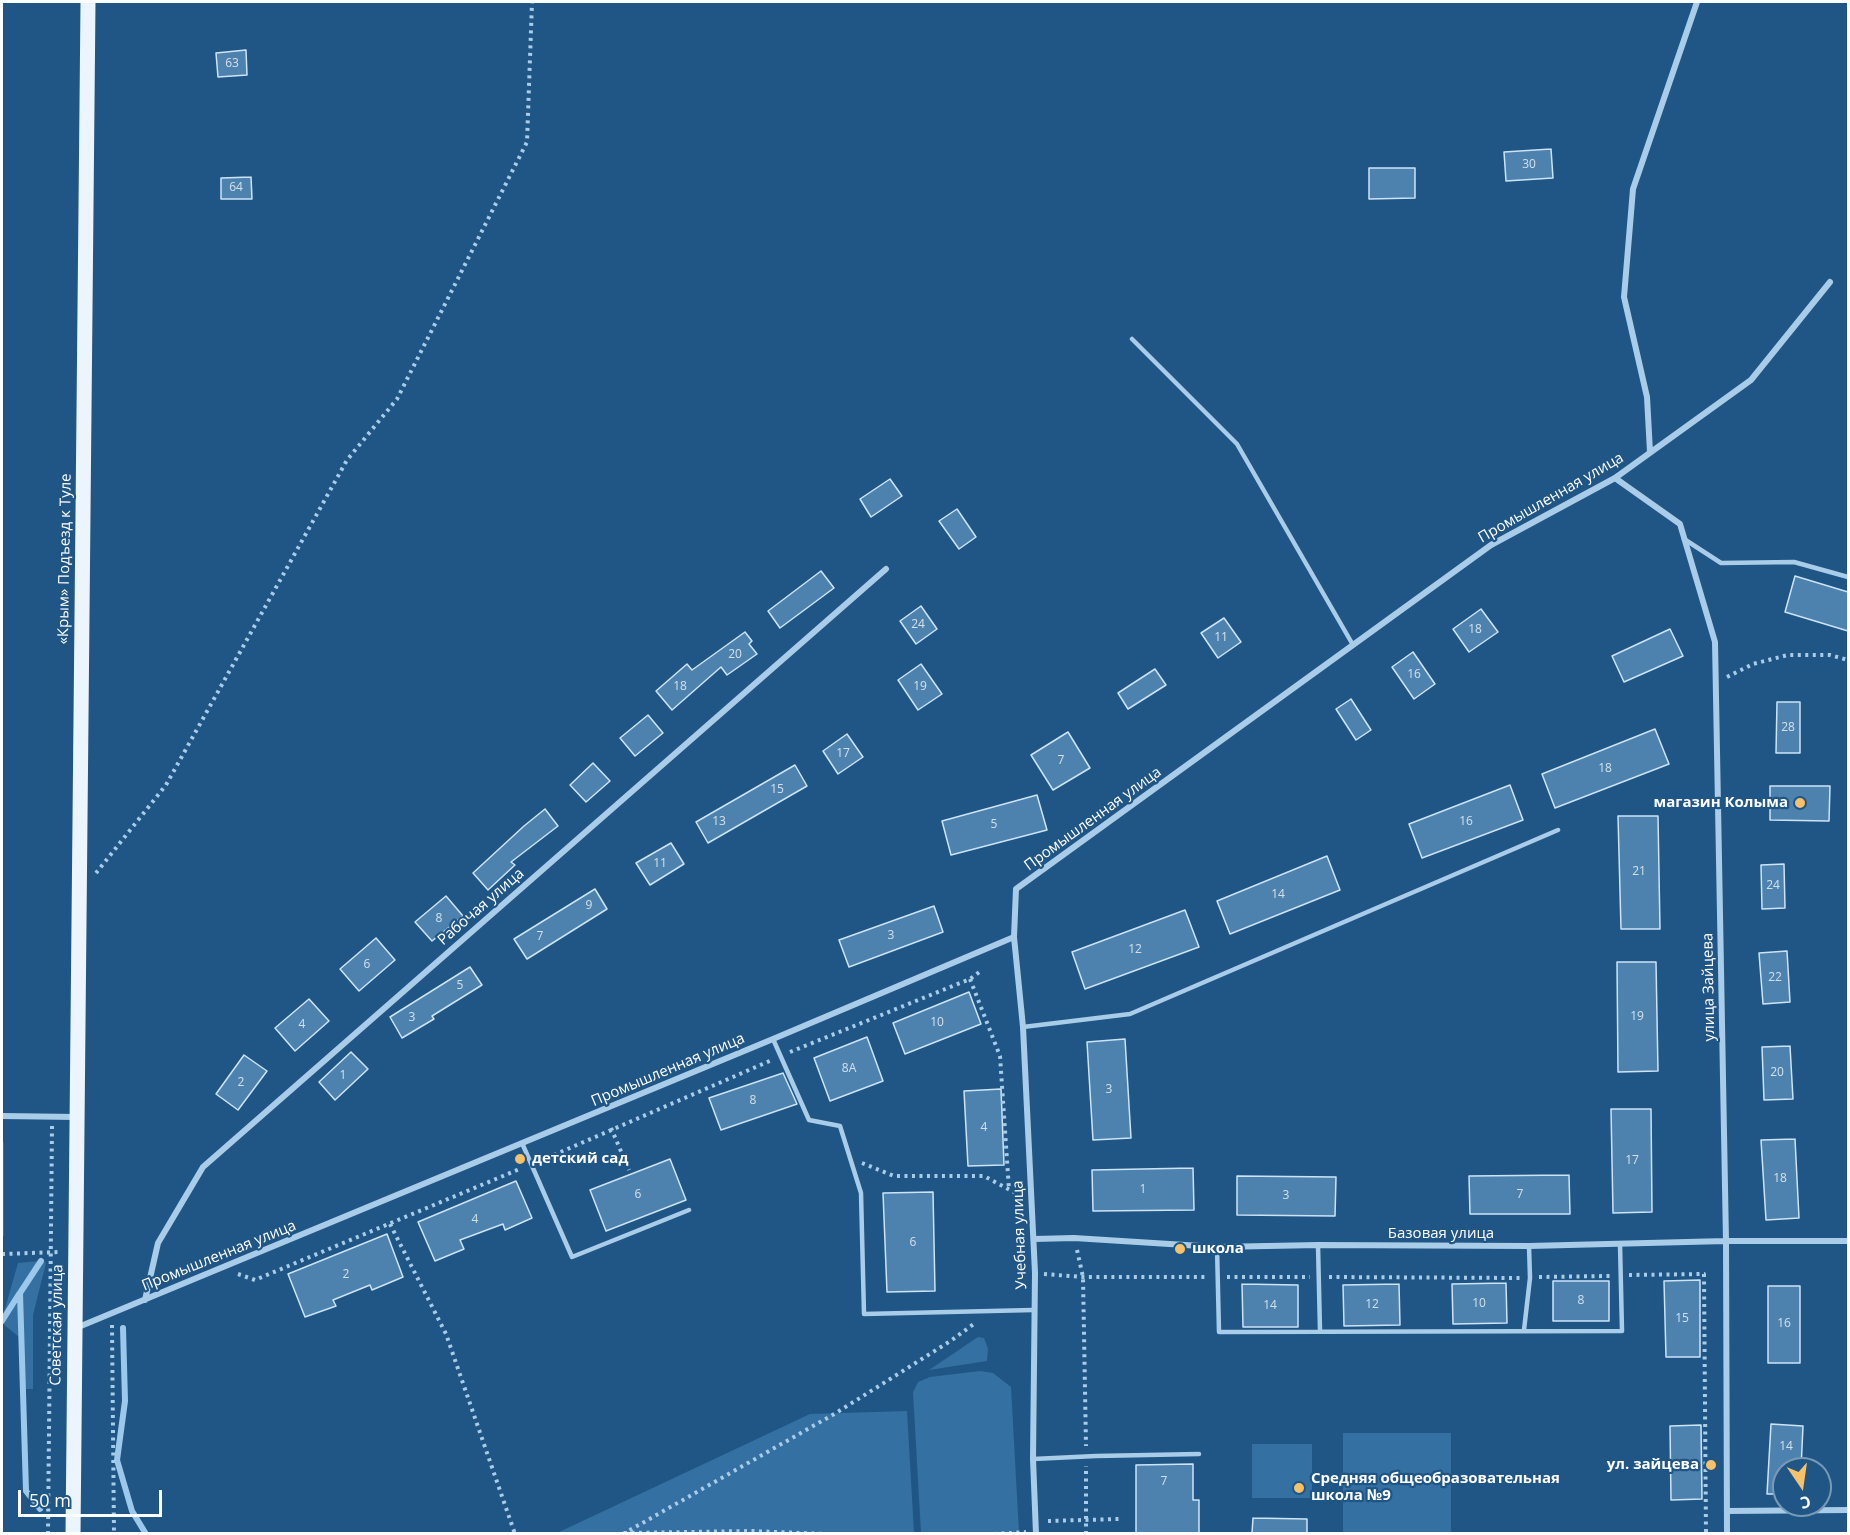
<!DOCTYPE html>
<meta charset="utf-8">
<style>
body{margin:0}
#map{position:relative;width:1850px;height:1535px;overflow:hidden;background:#205685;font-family:"Open Sans",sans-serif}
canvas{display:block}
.frame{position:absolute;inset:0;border:3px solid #fff;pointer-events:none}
.north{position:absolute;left:1772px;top:1457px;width:60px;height:60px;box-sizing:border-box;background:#205685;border:2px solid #799ab6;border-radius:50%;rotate:167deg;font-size:16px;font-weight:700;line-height:24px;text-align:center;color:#fff}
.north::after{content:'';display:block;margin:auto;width:21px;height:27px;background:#f7c069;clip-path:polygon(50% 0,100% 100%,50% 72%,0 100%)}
.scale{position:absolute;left:18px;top:1490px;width:144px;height:27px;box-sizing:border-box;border:3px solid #fff;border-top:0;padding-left:8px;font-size:18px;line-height:21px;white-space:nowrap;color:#fff;-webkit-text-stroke:4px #205685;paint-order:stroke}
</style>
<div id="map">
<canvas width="1850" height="1535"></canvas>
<div class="frame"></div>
<div class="north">С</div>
<div class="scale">50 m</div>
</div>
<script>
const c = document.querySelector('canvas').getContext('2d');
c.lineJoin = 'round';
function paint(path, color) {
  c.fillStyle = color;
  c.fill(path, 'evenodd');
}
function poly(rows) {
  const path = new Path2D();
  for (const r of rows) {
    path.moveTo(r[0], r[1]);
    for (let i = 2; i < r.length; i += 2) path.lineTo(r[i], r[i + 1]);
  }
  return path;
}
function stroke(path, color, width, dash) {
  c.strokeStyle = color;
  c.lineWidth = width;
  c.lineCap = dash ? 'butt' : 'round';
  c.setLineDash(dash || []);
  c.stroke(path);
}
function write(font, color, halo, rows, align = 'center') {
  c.font = font + ' "Open Sans",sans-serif';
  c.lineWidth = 4.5;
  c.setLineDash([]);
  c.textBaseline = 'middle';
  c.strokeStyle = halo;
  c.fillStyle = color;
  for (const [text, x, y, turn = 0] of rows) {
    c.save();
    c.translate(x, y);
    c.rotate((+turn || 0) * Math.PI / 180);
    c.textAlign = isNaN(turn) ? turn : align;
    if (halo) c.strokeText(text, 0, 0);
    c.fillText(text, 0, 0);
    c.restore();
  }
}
const green = poly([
 [2,1139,4,1143,4,1235,2,1239],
 [39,1261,2,1319,18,1263],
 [42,1261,46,1263,33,1315,33,1389,24,1389,22,1294],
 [20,1295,19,1337,2,1323],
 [978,1337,984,1338,988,1349,987,1361,929,1370],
 [980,1371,993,1373,1011,1387,1019,1533,921,1533,913,1392,918,1382,930,1377],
 [907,1411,914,1533,557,1533,810,1414],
 [1343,1433,1451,1433,1451,1533,1343,1533],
 [1252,1444,1312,1444,1312,1498,1252,1498]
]);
const stream = poly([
 [2,1321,19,1294],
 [123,1328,125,1401,117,1460,132,1511,146,1534],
 [40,1509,26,1491,20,1293,41,1261]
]);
const building = poly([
 [246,50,247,75,218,77,216,53,246,50],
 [1551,149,1553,178,1506,181,1504,152,1551,149],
 [1369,168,1415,168,1415,198,1369,199,1369,168],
 [251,177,252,199,221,199,221,178,251,177],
 [890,479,902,496,871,517,860,499,890,479],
 [957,509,976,537,959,549,939,521,957,509],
 [821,571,834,588,780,628,768,611,821,571],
 [1795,576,1848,592,1848,631,1785,612,1795,576],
 [921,606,937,629,916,644,900,621,921,606],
 [1481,609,1498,632,1469,652,1453,629,1481,609],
 [1224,618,1241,642,1218,658,1201,633,1224,618],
 [1670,629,1683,656,1624,682,1612,656,1670,629],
 [745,632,752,641,749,644,757,654,727,675,721,667,672,710,656,691,687,664,692,670,745,632],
 [1413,652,1435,684,1414,699,1392,667,1413,652],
 [921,664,942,694,918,710,898,680,921,664],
 [1155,669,1166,685,1128,709,1118,693,1155,669],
 [1351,699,1371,730,1356,740,1336,709,1351,699],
 [1777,702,1800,702,1800,753,1776,753,1777,702],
 [648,715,663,733,635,756,620,738,648,715],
 [1655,729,1669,764,1555,808,1542,774,1655,729],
 [1068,732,1090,768,1053,790,1031,755,1068,732],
 [847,734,863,757,838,774,823,751,847,734],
 [593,763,610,781,586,802,570,785,593,763],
 [795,765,807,786,708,843,696,822,795,765],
 [1510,785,1523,820,1422,858,1409,824,1510,785],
 [1770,786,1830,786,1829,821,1770,820,1770,786],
 [1037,795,1047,830,951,855,942,821,1037,795],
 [545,809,558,826,511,862,515,865,488,890,473,873,524,826,545,809],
 [1618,816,1658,816,1660,929,1621,929,1618,816],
 [671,843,684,864,650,885,636,863,671,843],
 [1327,856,1340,890,1230,934,1217,901,1327,856],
 [1784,864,1785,908,1762,909,1761,865,1784,864],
 [595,889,607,909,527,959,514,939,595,889],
 [446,896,463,916,432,941,415,922,446,896],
 [934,906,943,932,849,967,839,940,934,906],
 [1185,910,1199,947,1085,989,1072,952,1185,910],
 [376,938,395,960,359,991,340,969,376,938],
 [1787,951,1790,1002,1763,1004,1759,953,1787,951],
 [1617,962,1656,962,1658,1071,1618,1072,1617,962],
 [470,967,482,985,432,1016,434,1019,402,1038,390,1017,470,967],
 [969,992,981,1024,905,1054,893,1023,969,992],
 [309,999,329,1021,295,1051,275,1028,309,999],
 [867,1037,883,1081,830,1101,814,1058,867,1037],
 [1125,1039,1131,1138,1093,1140,1087,1042,1125,1039],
 [1790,1046,1793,1099,1764,1100,1762,1047,1790,1046],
 [351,1052,368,1069,335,1100,319,1082,351,1052],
 [244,1055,267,1071,238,1110,216,1094,244,1055],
 [783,1073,797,1104,721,1130,709,1098,783,1073],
 [1001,1089,1004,1165,968,1166,964,1091,1001,1089],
 [1611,1109,1651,1109,1652,1212,1613,1213,1611,1109],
 [1795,1139,1799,1218,1766,1220,1761,1140,1795,1139],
 [670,1159,686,1200,606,1231,590,1190,670,1159],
 [1193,1168,1194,1210,1093,1211,1092,1170,1193,1168],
 [1569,1175,1570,1214,1470,1214,1469,1176,1569,1175],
 [1237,1176,1336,1177,1335,1216,1237,1215,1237,1176],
 [516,1181,532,1218,505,1230,503,1224,460,1240,464,1249,435,1261,418,1222,516,1181],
 [933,1192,935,1291,887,1292,883,1193,933,1192],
 [387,1234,403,1277,372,1290,370,1285,333,1300,336,1306,305,1317,288,1274,387,1234],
 [1700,1280,1700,1357,1666,1357,1664,1281,1700,1280],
 [1553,1281,1609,1281,1609,1321,1553,1321,1553,1281],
 [1506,1283,1507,1323,1453,1324,1452,1284,1506,1283],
 [1242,1284,1298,1285,1298,1327,1243,1327,1242,1284],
 [1399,1284,1400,1325,1344,1326,1343,1285,1399,1284],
 [1768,1286,1800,1286,1800,1363,1768,1363,1768,1286],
 [1771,1424,1803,1426,1801,1469,1784,1469,1784,1494,1767,1494,1771,1424],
 [1701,1425,1702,1499,1671,1500,1670,1426,1701,1425],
 [1193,1464,1193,1500,1199,1500,1199,1533,1136,1533,1136,1465,1193,1464],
 [1253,1518,1307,1519,1307,1533,1252,1533,1253,1518]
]);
const path = poly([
 [1727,677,1753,664,1788,655,1830,655,1848,660],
 [96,873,166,785,347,460,397,399,527,142,532,2],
 [970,979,1000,1056,1009,1190],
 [790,1052,970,979,982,970],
 [611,1128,629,1170],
 [540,1161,772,1060],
 [862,1163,894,1176,984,1176,1021,1196],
 [390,1224,446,1334,515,1534],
 [1077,1250,1083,1277,1086,1446],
 [2,1254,60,1252],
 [238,1274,255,1280,522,1168],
 [1044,1274,1083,1277,1208,1277],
 [1629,1275,1704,1274,1706,1534],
 [1227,1277,1310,1277],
 [1329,1277,1520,1278],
 [1539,1277,1610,1276],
 [112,1325,114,1534],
 [1048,1521,1119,1519],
 [624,1533,752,1531,827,1534],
 [48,1534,52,1126],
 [623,1534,836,1413,952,1340,975,1323],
 [994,1534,1026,1532],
 [1086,1534,1086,1466]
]);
const service = poly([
 [1132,339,1237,444,1353,645],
 [1684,539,1721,563,1794,562,1848,577],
 [1023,1027,1130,1014,1558,830],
 [773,1039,809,1120,840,1126,861,1193,864,1314,1033,1310],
 [522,1143,572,1257,689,1210],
 [1318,1245,1320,1331],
 [1217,1247,1219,1332,1622,1331,1620,1244],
 [1524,1330,1530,1278,1529,1246],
 [1033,1459,1096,1456,1199,1454]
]);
const minor = poly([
 [1650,452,1647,397,1624,297,1633,189,1697,2],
 [1615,478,1680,524,1715,642,1726,1241,1727,1534],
 [2,1116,76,1117],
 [1034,1239,1074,1238,1217,1247,1318,1245,1529,1246,1726,1241,1848,1241],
 [145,1300,158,1243,203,1167,886,569],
 [76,1328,773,1039,1014,937],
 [1727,1511,1848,1510],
 [1036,1534,1033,1459,1035,1273,1023,1027,1014,937,1016,889,1491,545,1615,478,1751,380,1830,282]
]);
const primary = poly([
 [73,1534,88,2]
]);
const markers = [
 [1800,803,6,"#f7c069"],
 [520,1159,6,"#f7c069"],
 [1180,1249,6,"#f7c069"],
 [1711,1465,6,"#f7c069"],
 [1299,1488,6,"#f7c069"]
];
const numberNames = [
 ["63",232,64],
 ["30",1529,165],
 ["64",236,188],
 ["24",918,625],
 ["18",1475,630],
 ["11",1221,638],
 ["20",735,655],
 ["16",1414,675],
 ["18",680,687],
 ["19",920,687],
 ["28",1788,728],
 ["17",843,754],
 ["7",1061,761],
 ["18",1605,769],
 ["15",777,790],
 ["13",719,822],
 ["16",1466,822],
 ["5",994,825],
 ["11",660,864],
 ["21",1639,872],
 ["24",1773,886],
 ["14",1278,895],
 ["9",589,906],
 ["8",439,919],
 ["3",891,936],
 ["7",540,937],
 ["12",1135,950],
 ["6",367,965],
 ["22",1775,978],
 ["5",460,986],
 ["19",1637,1017],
 ["3",412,1018],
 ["10",937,1023],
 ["4",302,1025],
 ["8А",849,1069],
 ["20",1777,1073],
 ["1",343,1076],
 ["2",241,1083],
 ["3",1109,1090],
 ["8",753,1101],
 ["4",984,1128],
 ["17",1632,1161],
 ["18",1780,1179],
 ["1",1143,1190],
 ["6",638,1195],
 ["7",1520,1195],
 ["3",1286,1196],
 ["4",475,1220],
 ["6",913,1243],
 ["2",346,1275],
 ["8",1581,1301],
 ["10",1479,1304],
 ["12",1372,1305],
 ["14",1270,1306],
 ["15",1682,1319],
 ["16",1784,1324],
 ["14",1786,1447],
 ["7",1164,1482]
];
const streetNames = [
 ["Промышленная улица",1551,498,-30],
 ["«Крым» Подъезд к Туле",65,559,-89],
 ["Промышленная улица",1093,819,-36],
 ["Рабочая улица",481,907,-41],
 ["улица Зайцева",1709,987,-91],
 ["Промышленная улица",668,1070,-23],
 ["Базовая улица",1441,1234],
 ["Учебная улица",1020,1235,-92],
 ["Промышленная улица",219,1256,-22],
 ["Советская улица",57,1325,-89]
];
const poiNames = [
 ["магазин Колыма",1788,803,"right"],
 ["детский сад",532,1159],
 ["школа",1192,1249],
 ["ул. зайцева",1699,1465,"right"],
 ["Средняя общеобразовательная",1311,1479],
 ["школа №9",1311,1496]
];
paint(green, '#3470a2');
stroke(stream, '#9cc8eb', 6);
paint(building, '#4d82af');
stroke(building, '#cde4f7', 1.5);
stroke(path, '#a9cce9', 4, [3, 4.5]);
stroke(service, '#a9cce9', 4.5);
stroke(minor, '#a9cce9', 6);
stroke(primary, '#ecf5fe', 15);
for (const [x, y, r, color] of markers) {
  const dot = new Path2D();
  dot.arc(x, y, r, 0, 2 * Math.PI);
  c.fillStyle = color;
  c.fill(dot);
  stroke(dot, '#205685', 2);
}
write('12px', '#d2e0eb', null, numberNames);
write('15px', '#fff', '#205685', streetNames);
write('bold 15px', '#fff', '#205685', poiNames, 'left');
</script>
